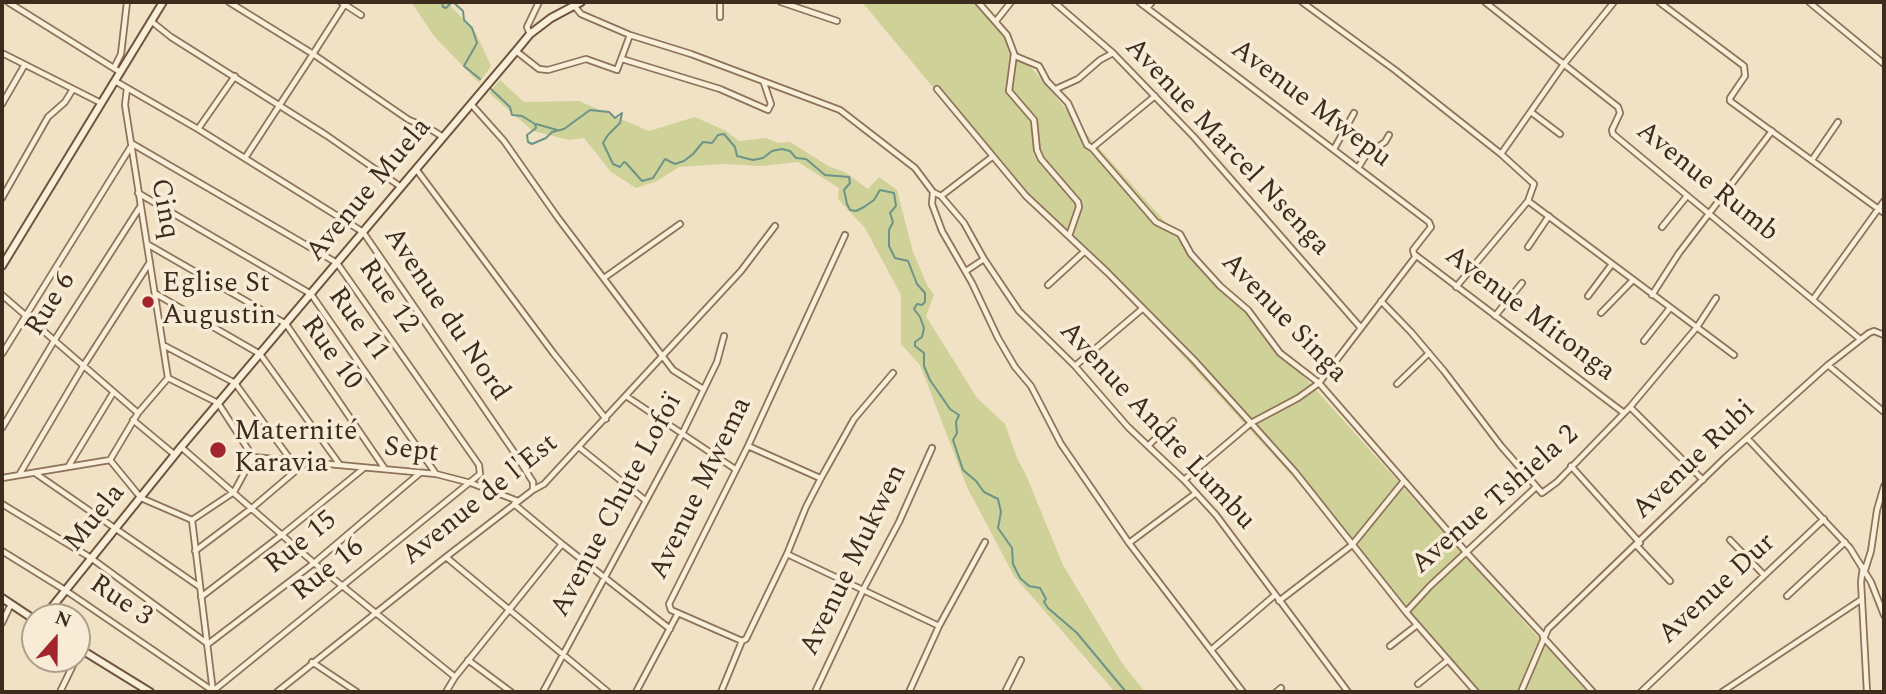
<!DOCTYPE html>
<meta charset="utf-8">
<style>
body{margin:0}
#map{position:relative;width:1886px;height:694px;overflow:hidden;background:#f1e2c5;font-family:Spectral,serif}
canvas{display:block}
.frame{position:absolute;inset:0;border:4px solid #3d2b1e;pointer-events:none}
.north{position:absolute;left:21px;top:603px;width:70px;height:70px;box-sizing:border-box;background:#f8ecd6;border:2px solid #ad9f8c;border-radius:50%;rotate:21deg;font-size:19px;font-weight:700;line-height:28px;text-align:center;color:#3d2b1e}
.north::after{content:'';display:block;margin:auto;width:24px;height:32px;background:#a2252e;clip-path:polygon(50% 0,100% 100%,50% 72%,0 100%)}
</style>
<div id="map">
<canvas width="1886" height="694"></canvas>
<div class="frame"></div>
<div class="north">N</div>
</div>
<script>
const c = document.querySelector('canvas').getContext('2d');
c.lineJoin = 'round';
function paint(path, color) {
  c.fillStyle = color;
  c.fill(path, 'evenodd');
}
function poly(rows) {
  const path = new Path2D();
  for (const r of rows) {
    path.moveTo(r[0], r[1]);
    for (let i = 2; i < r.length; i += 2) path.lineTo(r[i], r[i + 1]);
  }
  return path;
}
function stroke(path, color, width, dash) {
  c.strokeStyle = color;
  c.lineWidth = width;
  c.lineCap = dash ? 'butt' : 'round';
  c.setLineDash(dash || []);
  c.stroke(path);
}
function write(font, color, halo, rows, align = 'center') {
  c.font = font + ' Spectral,serif';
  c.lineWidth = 7;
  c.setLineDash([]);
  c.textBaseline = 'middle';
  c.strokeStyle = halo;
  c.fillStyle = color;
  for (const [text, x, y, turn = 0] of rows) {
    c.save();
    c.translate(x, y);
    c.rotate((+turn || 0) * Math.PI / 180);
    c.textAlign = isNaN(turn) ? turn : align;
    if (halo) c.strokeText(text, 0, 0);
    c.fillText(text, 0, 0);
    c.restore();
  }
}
const green = poly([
 [411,2,447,2,476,33,491,66,479,83,434,36],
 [862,2,977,2,1090,138,1587,692,1479,692,1314,500,1138,307,1005,174],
 [500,80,524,102,579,101,649,131,695,117,726,131,739,141,766,138,778,143,790,142,830,167,845,172,868,189,879,177,897,190,913,252,927,285,934,295,926,316,977,398,1005,424,1017,458,1026,475,1063,565,1122,663,1145,692,1115,692,1014,576,967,487,920,365,901,344,901,295,865,228,838,199,839,188,798,162,762,166,722,164,679,167,657,181,636,188,611,172,584,138,569,140,533,131,489,93]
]);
const stream = poly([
 [434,2,436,2],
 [442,2,443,7,446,8,452,2],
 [453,2,463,11,464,20,472,28,477,43,464,66,480,79],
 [491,89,510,107,512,115,522,116,535,124,536,128,527,135,528,142,532,144,546,138,552,132,564,129,590,110,609,112,615,118,622,113,620,123,608,135,603,143,613,164,620,167,624,162,626,163,642,181,653,178,665,159,675,164,684,161,693,154,703,142,712,143,718,135,724,134,735,147,737,156,753,160,763,158,772,151,782,149,790,151,796,158,806,159,825,175,849,177,850,183,844,190,847,204,850,210,856,211,864,207,874,200,880,190,894,193,896,206,890,213,893,222,889,230,889,246,895,258,908,261,917,284,925,293,925,302,922,305,917,304,914,309,920,317,924,328,922,337,915,342,915,346,924,353,924,366,930,380,950,409,959,415,956,422,957,433,953,440,963,470,976,481,984,492,998,499,1001,512,998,528,1012,548,1013,564,1020,578,1029,586,1040,588,1046,599,1044,602,1048,608,1077,633,1126,692],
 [536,124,557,130]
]);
const street = poly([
 [8,2,120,72],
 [229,2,313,54,345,4],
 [341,2,361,15],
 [571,2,581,14,630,35,691,54,840,110,915,168,933,192,932,204,942,231,972,283,998,338,1015,367,1031,386,1061,444,1129,543,1243,692],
 [781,2,837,21],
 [978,2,1007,35,1015,56,1039,66,1047,81,1068,103,1087,145,1092,148,1156,222,1180,234,1191,254,1220,286,1248,310,1280,353,1319,383,1466,552,1544,636],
 [1054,2,1113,53,1194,137,1361,328],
 [1139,2,1429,222,1431,227,1413,250,1414,254,1624,413],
 [1302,2,1395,70,1501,154,1534,184,1528,201,1456,287],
 [1485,2,1618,107,1620,113,1612,130,1613,134,1860,339],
 [1659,2,1744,66,1745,76,1730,98,1730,101,1884,213],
 [1809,2,1884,64],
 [1147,8,1152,2],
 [720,17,720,2],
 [151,21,171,37,326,135,401,187],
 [996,21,1011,2],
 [530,34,527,27,539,2],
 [516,51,539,69,548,70,586,59,617,70,630,35],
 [2,53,101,103],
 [1014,54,1009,91,1034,120,1037,150,1041,159,1078,202,1079,207,1069,236],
 [622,59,720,89,768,110,771,104,764,83],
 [114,68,121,54,127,2],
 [115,81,198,129,363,232,516,455,533,482,533,490],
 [127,88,125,105,168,378],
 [937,89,1026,196,1107,272,1194,360,1251,423,1295,472,1406,612,1476,692],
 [1056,89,1078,79,1100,60,1113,53],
 [2,104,24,66],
 [471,104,504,141,558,218,673,370,703,389],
 [1531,112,1560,134],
 [198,129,235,76],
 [1092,148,1155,96],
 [1334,149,1354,113],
 [1501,154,1564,64,1614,2],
 [245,158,313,54,409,120,427,127,443,137],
 [1812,160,1838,122],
 [1358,168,1366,155,1385,142,1389,135],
 [416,169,554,354,606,419],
 [933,192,941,196,964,223,984,259,1019,311,1075,366,1128,427,1184,480,1216,515,1348,692],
 [138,193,311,294,436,474],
 [941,196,992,157],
 [2,198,48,117,65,102,73,89],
 [1528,201,1734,355],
 [1662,227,1687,196],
 [147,244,286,324,385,469],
 [1528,247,1549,216],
 [966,271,984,259],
 [604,278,680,224],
 [1048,285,1085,251],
 [156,294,260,354,340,465],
 [2,295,138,413],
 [1652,295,1679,253,1772,131],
 [1588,296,1612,264],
 [1814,298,1884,201],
 [1381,301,1411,332,1444,371,1501,446,1542,493,1557,482,1630,407,1697,327,1716,298],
 [1601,313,1633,280],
 [1495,316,1522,283],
 [1644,341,1670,308],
 [165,346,235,383,290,459],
 [2,354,130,148],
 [1828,365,1884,412],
 [1075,366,1142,309],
 [168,378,218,403,253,457,234,492,192,520,141,498,110,460,138,413,168,378],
 [1397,384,1429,353],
 [626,396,735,469],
 [1630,407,1703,480],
 [133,420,175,455],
 [2,428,54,341,140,207],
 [1747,438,1850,548,1871,582,1884,615],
 [748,446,820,478],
 [1148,446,1173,421],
 [181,447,314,563,455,677],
 [580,448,645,500],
 [253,457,436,474,471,483,518,501],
 [1571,466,1640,543],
 [68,467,113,393],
 [35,473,200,587],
 [19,475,84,365,150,262],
 [2,478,110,460],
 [1184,480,1251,423,1298,398,1319,383,1416,256],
 [2,504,91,558,208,644,314,563,420,473],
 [514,504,562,544,670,629],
 [192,520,213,692],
 [1730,540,1764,575],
 [1129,543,1196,493],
 [1637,546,1670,581],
 [2,551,65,590,213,691,480,474,479,465,337,263,131,143],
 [195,551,252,508,306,462],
 [787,554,939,626],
 [446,557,608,692],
 [1863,567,1861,582,1867,692],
 [1865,570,1871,551,1877,510,1884,486],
 [1787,596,1845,542],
 [201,597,283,534,364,468],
 [1279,601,1352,545,1404,481],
 [1406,612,1430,586,1536,487],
 [2,623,11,604],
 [1543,637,1593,692],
 [742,641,678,613,671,610,669,604,748,446,845,235],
 [1390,646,1417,625],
 [1211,650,1275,595],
 [468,660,511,692],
 [312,662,357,692],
 [1418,684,1448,660],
 [60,692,76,659],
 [277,692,446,557,533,490,544,484,741,271,775,226],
 [446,692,455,677,562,544],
 [543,692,683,432,717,362,724,336],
 [636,692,678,613],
 [721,692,742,641,746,639,787,554,806,507,821,478,854,419,893,373],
 [815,692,864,588,899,522,932,448],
 [909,692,939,626,985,542],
 [1005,692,1021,660],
 [1276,692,1281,688],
 [1521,692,1548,629,1725,458,1828,365,1869,333,1874,331,1884,335],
 [1641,692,1824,519],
 [1722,692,1862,599]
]);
const secondary = poly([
 [2,266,163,2],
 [2,598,35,620],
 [44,617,181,447,516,51,530,34,551,18,581,2],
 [77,647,150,692]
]);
const markers = [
 [148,302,7,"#a2252e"],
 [218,450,9,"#a2252e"]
];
const streetNames = [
 ["Avenue Mwepu",1310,105,37],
 ["Avenue Marcel Nsenga",1226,148,47],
 ["Avenue Rumb",1706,183,39],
 ["Avenue Muela",370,191,-50],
 ["Cinq",163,209,80],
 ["Rue 12",387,297,55],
 ["Rue 6",52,305,-58],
 ["Avenue du Nord",445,315,56],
 ["Avenue Mitonga",1529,315,37],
 ["Avenue Singa",1283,319,46],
 ["Rue 11",357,325,54],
 ["Rue 10",330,354,54],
 ["Avenue Andre Lumbu",1156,427,47],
 ["Sept",411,452,7],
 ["Avenue Rubi",1695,461,-44],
 ["Avenue Mwema",702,489,-64],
 ["Avenue de l'Est",481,501,-39],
 ["Avenue Tshiela 2",1496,501,-41],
 ["Avenue Chute Lofoï",618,506,-62],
 ["Muela",96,519,-51],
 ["Rue 15",302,544,-39],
 ["Avenue Mukwen",855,561,-64],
 ["Rue 16",329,571,-39],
 ["Avenue Dur",1718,590,-43],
 ["Rue 3",120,602,34]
];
const poiNames = [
 ["Eglise St",162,286],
 ["Augustin",162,318],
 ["Maternité",234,434],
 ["Karavia",234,466]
];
paint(green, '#ced198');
stroke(stream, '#6d9488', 2);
stroke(street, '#8e725a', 8);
stroke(secondary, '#70533d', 10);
stroke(street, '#fbefda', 4.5);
stroke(secondary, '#fbefda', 6);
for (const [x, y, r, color] of markers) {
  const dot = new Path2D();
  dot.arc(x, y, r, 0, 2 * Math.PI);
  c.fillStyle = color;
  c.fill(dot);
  stroke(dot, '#f8ecd6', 2.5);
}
write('28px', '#3d2b1e', '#f8ecd6', streetNames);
write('28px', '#3d2b1e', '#f8ecd6', poiNames, 'left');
</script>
